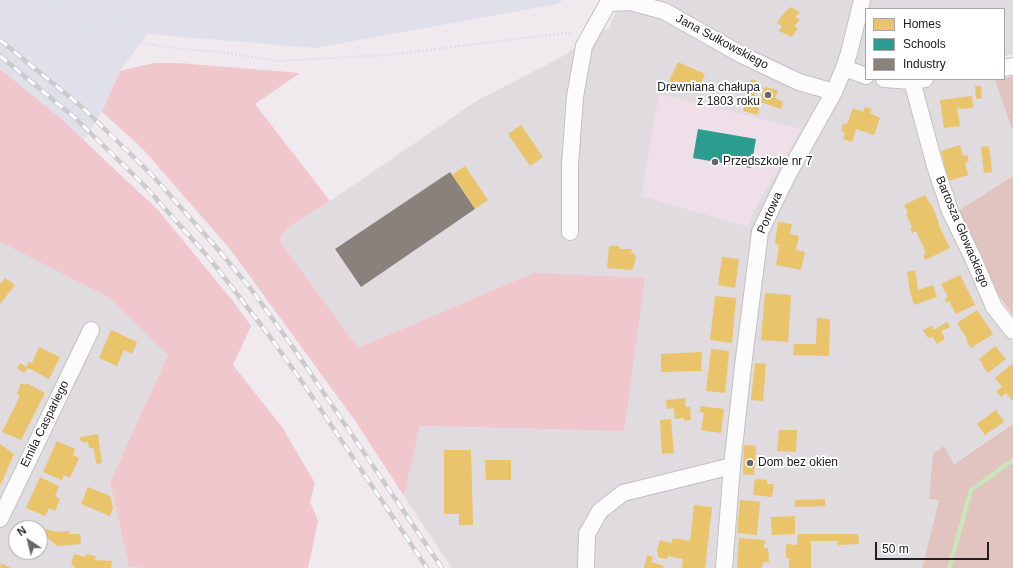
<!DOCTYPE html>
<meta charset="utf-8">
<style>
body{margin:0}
#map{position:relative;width:1013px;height:568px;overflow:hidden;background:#f0eaef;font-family:Helvetica,sans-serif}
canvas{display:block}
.legend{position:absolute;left:865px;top:8px;width:140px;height:72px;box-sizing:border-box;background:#fff;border:1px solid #a6a6a6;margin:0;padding:5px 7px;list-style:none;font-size:12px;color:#212121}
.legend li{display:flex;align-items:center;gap:8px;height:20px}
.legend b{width:20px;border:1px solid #a6a6a6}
.north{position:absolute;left:8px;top:520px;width:40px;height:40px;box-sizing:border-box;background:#fff;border:1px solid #a6a6a6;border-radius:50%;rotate:325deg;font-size:11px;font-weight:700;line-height:16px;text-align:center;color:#212121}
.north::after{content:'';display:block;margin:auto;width:14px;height:18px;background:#696769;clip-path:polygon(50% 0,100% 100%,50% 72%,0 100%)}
.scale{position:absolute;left:875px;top:542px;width:114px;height:18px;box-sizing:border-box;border:2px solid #212121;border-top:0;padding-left:5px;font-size:12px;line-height:14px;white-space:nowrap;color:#212121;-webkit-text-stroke:3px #fff;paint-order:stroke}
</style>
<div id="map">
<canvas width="1013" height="568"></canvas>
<ul class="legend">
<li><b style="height:11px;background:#e9c46a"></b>Homes</li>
<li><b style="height:11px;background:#2a9d8f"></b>Schools</li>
<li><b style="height:11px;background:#8a817c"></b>Industry</li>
</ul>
<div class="north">N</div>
<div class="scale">50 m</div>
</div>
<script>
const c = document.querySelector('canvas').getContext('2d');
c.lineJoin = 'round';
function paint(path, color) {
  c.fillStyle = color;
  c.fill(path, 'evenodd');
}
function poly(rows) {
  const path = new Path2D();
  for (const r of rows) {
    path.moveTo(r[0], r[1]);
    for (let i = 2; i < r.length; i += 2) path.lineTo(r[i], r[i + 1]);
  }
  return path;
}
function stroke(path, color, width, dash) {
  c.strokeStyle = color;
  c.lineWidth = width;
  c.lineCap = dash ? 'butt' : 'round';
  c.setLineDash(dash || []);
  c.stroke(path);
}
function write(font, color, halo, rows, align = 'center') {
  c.font = font + ' Helvetica,sans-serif';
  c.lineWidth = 4;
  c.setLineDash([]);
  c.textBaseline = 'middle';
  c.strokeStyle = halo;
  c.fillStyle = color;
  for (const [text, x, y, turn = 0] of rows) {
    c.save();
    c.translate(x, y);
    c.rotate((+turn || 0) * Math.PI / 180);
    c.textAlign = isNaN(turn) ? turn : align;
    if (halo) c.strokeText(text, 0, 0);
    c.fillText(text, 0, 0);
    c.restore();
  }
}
const residential = poly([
 [619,0,1013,0,1013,54,1004,56,1004,9,866,9,866,79,995,79,1013,132,1013,176,961,209,990,312,1013,343,1013,424,953,464,929,499,939,500,922,568,452,568,404,496,420,426,624,431,533,273,358,348,279,240,287,228,330,201,478,100,556,60,610,27],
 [0,242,108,297,168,355,110,482,129,567,145,568,0,568],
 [16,528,40,528,40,552,16,552]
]);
const industrial = poly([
 [0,0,563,0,557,4,315,48,147,34,120,71,102,112,84,140,63,120,0,69]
]);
const education = poly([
 [659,94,802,129,753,212,749,227,641,196]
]);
const grass = poly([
 [154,63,179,63,300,73,255,104,330,201,287,228,279,240,358,348,533,273,645,278,624,431,420,426,404,496,356,422,230,249,142,148,102,112,120,71],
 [0,69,63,120,112,167,157,209,233,301,251,326,233,365,282,427,315,483,310,502,318,521,308,568,145,568,129,567,110,482,168,355,108,297,0,242]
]);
const forest = poly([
 [1013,76,1013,132,995,80,1004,79,1004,78],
 [1013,176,1013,316,990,283,957,214,961,209],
 [1013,424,1013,568,922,568,939,500,929,499,933,454,944,446,954,464]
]);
const homes = poly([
 [791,7,800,12,795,17,800,20,794,26,798,28,792,37,779,31,782,26,777,23,783,14],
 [678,62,705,74,696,94,669,81],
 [751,79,758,81,752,106,759,108,758,115,743,111],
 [975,86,981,86,982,98,976,99],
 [764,87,778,90,775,98,783,102,781,109,760,102],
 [972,96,973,108,960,109,957,106,960,126,944,128,940,100],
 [865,107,872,109,870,113,880,118,874,135,856,129,852,142,843,139,845,133,841,130,843,124,847,124,853,108,863,112],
 [521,125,543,157,530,166,508,134],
 [960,145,963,156,967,155,969,161,965,163,968,175,948,181,941,151],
 [989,146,992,172,984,173,981,147],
 [465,166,488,200,475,209,452,175],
 [925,195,930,204,931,204,937,218,940,228,950,248,925,260,923,255,926,253,916,231,912,233,910,228,912,227,906,214,908,213,904,205],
 [778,222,792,224,790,234,799,236,796,250,805,252,801,270,776,265,779,245,775,244],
 [609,246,619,246,619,249,632,249,631,253,634,254,636,257,635,262,632,270,607,268],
 [722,257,739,259,735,288,718,285],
 [915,270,918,290,933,285,937,297,914,305,910,292,907,272],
 [960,275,975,305,956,314,949,301,946,303,945,298,948,297,941,284],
 [5,278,15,285,0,304,0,284],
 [765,293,791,295,788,342,761,340],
 [715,296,736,298,732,343,710,340],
 [977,310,993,334,971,348,966,340,967,339,957,323],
 [817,318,830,319,829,356,793,355,794,344,816,344],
 [947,322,950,327,941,331,945,339,937,344,933,337,928,338,923,330,932,326,934,330],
 [111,330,137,342,132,354,124,350,117,366,99,358],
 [995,346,1006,359,988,373,982,365,983,364,979,359],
 [39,347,60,357,49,379,28,368,24,373,17,368,20,363,26,367,29,362,32,363],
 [711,349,729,351,725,393,706,391],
 [702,352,701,371,661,372,661,354],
 [755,363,766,364,763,401,751,400],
 [1012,364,1013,365,1013,402,1006,393,1001,397,996,391,1002,387,995,378],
 [21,383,25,385,26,383,45,393,21,440,2,432,20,396,17,394],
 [685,398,686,407,690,407,691,420,684,421,684,418,675,419,674,408,667,409,666,400],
 [701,406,724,409,721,433,701,430,704,413,700,412],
 [996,410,1004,422,985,435,977,424],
 [671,419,674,453,662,454,660,420],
 [779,430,797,430,796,452,777,451],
 [98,434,102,463,96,464,94,448,89,448,88,442,81,442,80,437],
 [57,441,75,449,73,455,79,458,70,478,64,475,62,480,43,472],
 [0,444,14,454,1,484,0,484],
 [744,445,756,446,754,475,743,474],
 [444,450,471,450,473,525,459,525,459,514,444,514],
 [485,460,511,460,511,480,486,480],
 [40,477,59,486,55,496,60,499,55,511,49,508,45,516,26,508],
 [755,479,767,480,767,484,774,484,772,497,753,495],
 [88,487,110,496,113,508,110,516,81,504],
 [825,499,825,506,795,507,795,500],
 [740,500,760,502,757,535,737,533],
 [694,505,712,507,705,568,682,568,683,559,668,556,667,559,659,558,657,551,660,540,671,543,673,538,690,541],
 [795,516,795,534,772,535,771,517],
 [46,529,56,532,69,531,70,534,80,534,81,544,57,546,43,534],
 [798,534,858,534,859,544,838,545,838,541,811,541,811,568,789,568,789,558,786,558,786,544,797,545],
 [739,538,765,540,764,548,768,548,769,562,763,562,762,568,737,568],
 [74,554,86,557,86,554,96,556,95,560,112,561,111,568,74,568,74,566,71,564],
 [647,555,653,557,651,562,664,566,663,568,644,568],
 [1,563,11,568,0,568]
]);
const schools = poly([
 [698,129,756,139,751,168,693,158]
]);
const industry = poly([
 [450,172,475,209,361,287,335,249]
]);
const stream = poly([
 [949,568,971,490,1013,460]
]);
const path = poly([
 [47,9,112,28,130,32,143,43,180,49,221,52,278,61,387,55,567,33,573,34]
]);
const street = poly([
 [608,3,630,2,664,11,742,55,799,82,834,92],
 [844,68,866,76],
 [1004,68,1013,66],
 [884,79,912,81,925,79],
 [912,81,935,166,950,211,972,256,994,307,1013,331],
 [570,232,570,165,575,97,584,46,608,3,608,0],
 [0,519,91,330],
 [586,568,587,534,600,511,623,493,732,466,743,366,760,232,787,176,834,92,844,68,849,53,862,0],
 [724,568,732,466]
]);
const rail = poly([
 [0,40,82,107,152,175,215,246,251,289,292,346,442,568],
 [0,56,74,117,143,184,210,259,268,334,307,389,427,568]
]);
const markers = [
 [768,95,4,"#696769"],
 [715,162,4,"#696769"],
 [750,463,4,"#696769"]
];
const streetNames = [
 ["Jana Sułkowskiego",722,42,28],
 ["Portowa",770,213,-66],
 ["Bartosza Głowackiego",962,232,67],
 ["Emila Caspariego",45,424,-64]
];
const poiNames = [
 ["Drewniana chałupa",760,88,"right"],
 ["z 1803 roku",760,102,"right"],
 ["Przedszkole nr 7",723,162],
 ["Dom bez okien",758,463]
];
paint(residential, '#dfdbde');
paint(industrial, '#dfe0e9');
paint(education, '#efdfe9');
paint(grass, '#efc7cc');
paint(forest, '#e1c3c0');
paint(homes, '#e9c46a');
paint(schools, '#2a9d8f');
paint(industry, '#8a817c');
stroke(stream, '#cae4bc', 4.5);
stroke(street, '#c3c0c2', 18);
stroke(path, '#e4daec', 2.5, [2, 2]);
stroke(street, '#fdfcfd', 16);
stroke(rail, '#cbcbcb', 4.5);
stroke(rail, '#fff', 3, [9]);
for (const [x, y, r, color] of markers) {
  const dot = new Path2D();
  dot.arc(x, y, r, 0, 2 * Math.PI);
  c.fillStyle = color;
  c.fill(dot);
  stroke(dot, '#fff', 1.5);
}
write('12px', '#212121', '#fff', streetNames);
write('12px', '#212121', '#fff', poiNames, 'left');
</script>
